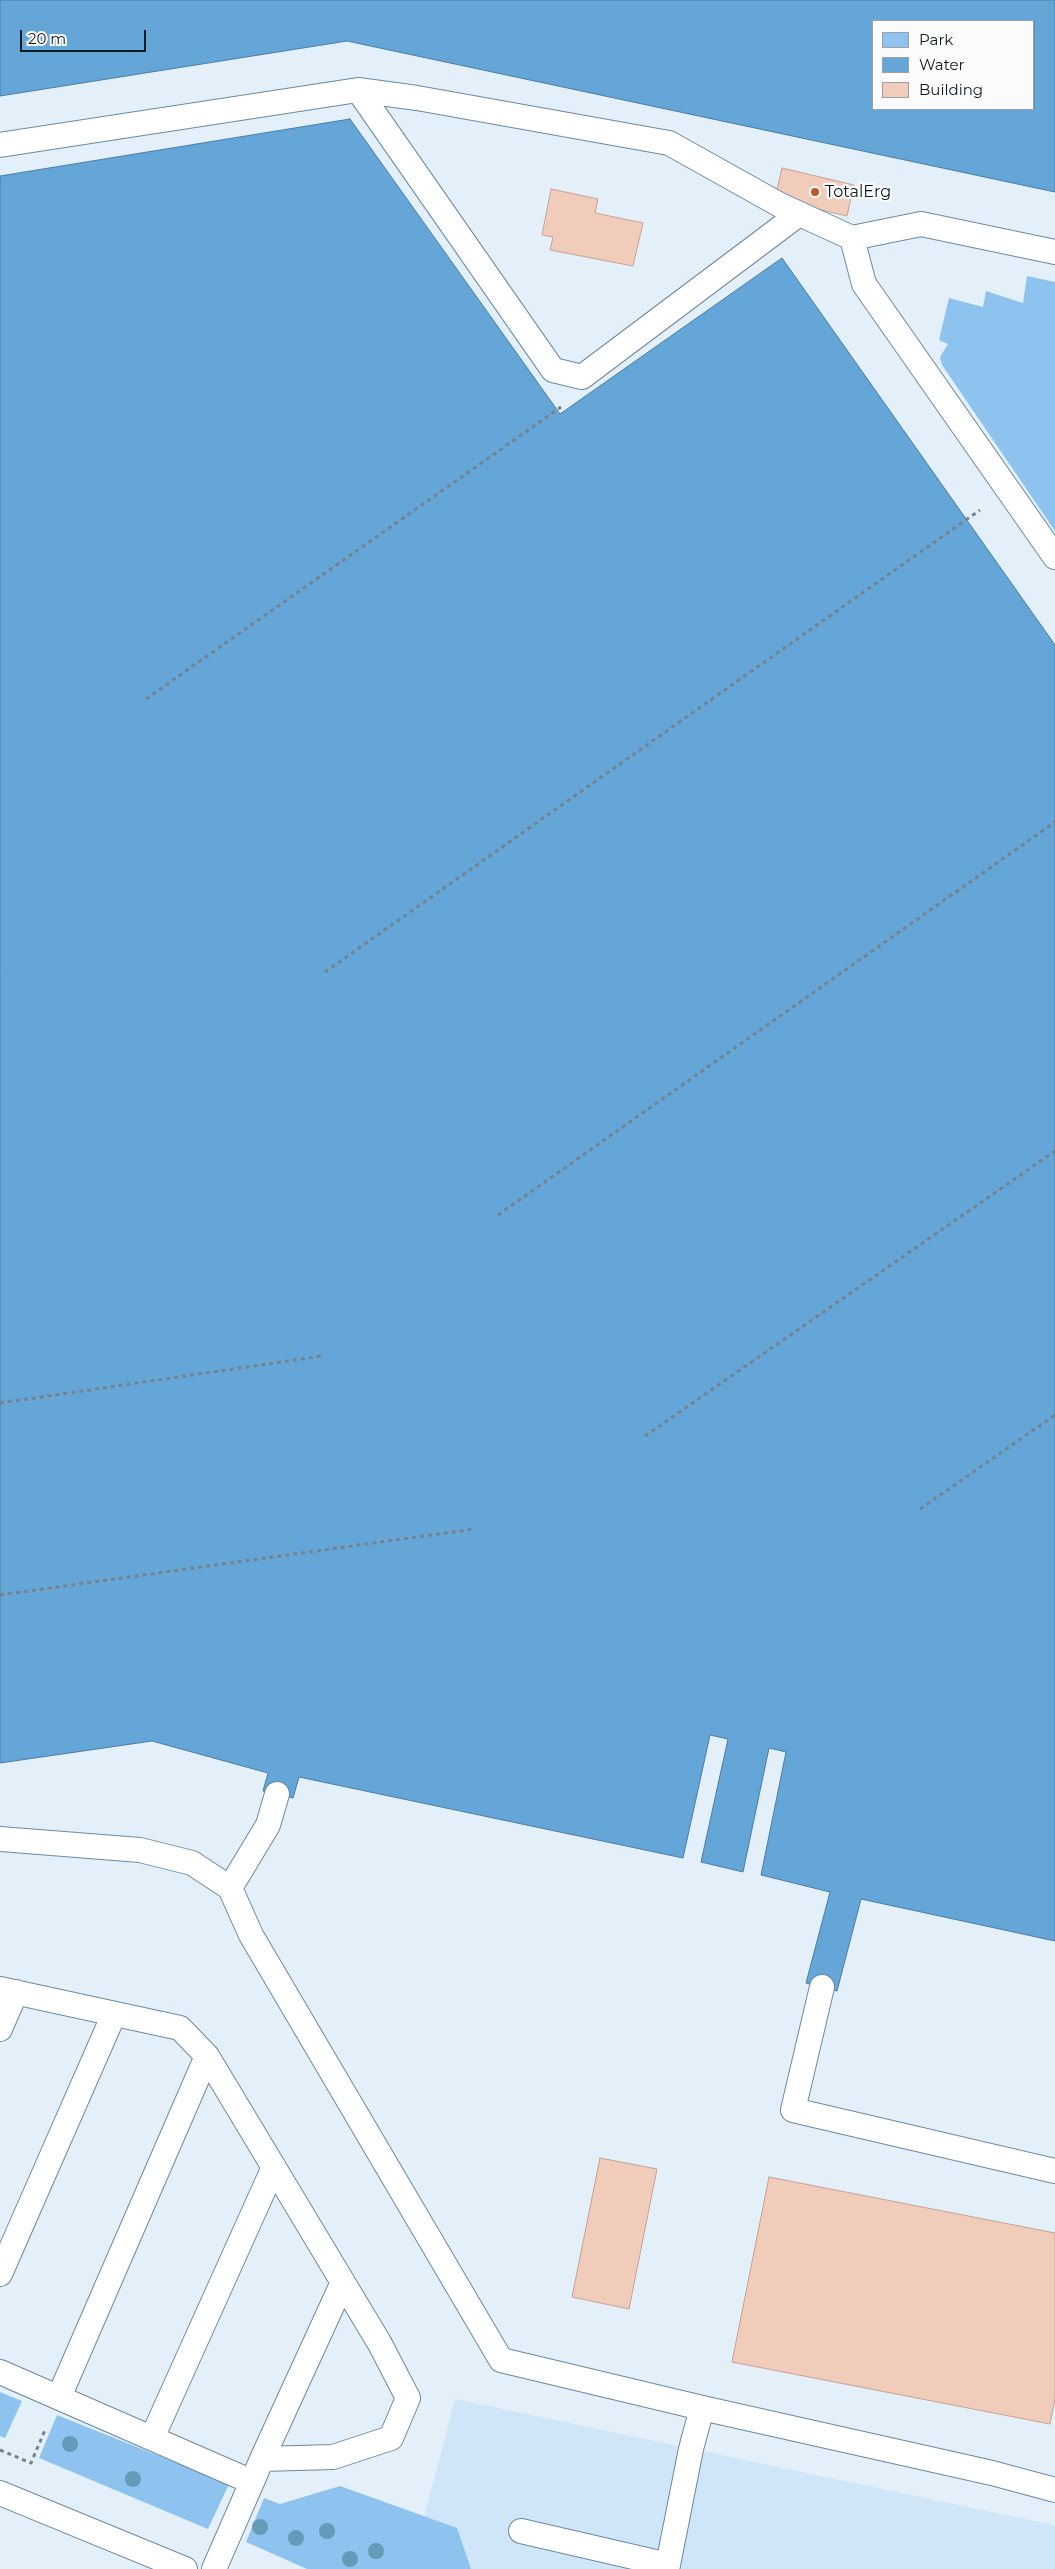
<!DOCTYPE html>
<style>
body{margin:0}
#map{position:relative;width:1055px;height:2569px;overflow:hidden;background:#e3f0fa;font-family:Montserrat,sans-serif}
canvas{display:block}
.legend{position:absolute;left:872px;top:20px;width:162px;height:90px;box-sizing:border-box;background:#fbfbfb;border:1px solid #9da1a5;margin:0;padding:6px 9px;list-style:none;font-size:15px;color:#0f1a23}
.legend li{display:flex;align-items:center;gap:10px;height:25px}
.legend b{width:25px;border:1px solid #9da1a5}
.scale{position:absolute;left:20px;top:30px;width:126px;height:22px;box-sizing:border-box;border:2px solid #0f1a23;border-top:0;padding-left:6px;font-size:15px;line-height:18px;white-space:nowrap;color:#0f1a23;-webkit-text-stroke:4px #fbfbfb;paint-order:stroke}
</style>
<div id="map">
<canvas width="1055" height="2569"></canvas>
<ul class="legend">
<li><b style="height:14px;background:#8dc3ee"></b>Park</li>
<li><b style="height:14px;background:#65a6d8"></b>Water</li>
<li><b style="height:14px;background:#f2ccbb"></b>Building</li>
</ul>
<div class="scale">20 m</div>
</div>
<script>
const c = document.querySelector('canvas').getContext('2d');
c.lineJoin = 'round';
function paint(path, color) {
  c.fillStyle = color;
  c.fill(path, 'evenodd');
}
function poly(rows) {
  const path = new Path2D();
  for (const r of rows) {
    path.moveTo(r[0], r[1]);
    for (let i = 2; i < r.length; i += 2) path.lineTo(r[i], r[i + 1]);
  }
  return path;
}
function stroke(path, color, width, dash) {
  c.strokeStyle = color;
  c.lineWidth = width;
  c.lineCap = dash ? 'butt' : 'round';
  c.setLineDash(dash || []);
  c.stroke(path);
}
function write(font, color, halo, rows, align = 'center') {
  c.font = font + ' Montserrat,sans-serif';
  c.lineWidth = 4.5;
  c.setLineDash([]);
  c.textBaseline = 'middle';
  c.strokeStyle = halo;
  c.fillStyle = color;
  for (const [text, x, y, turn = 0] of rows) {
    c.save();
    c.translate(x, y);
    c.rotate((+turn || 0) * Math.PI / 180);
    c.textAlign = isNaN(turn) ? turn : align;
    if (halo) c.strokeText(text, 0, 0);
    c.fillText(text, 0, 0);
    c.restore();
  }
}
const built = poly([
 [455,2399,1053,2525,1055,2527,1055,2569,471,2569,471,2567,424,2518]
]);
const green = poly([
 [1027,276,1055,282,1055,531,942,365,940,357,948,344,939,340,949,298,983,307,986,291,1023,303],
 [0,2392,22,2401,5,2438,0,2436],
 [57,2415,229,2484,208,2529,39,2458],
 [340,2486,457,2528,471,2569,307,2569,246,2542,264,2498,280,2504]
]);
const water = poly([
 [0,0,1055,0,1055,192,347,41,0,96,0,0],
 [1034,21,1034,109,874,109,874,21,1034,21],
 [350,119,560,414,782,258,1055,645,1055,1941,861,1899,837,1991,806,1983,830,1892,761,1875,786,1752,769,1748,743,1872,701,1862,728,1739,710,1735,683,1858,299,1777,293,1798,263,1791,268,1773,152,1741,0,1763,0,176,350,119]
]);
const building = poly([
 [782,168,854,185,847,216,775,199,782,168],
 [551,189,598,199,595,213,643,223,633,266,550,250,553,237,542,235,551,189],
 [600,2158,657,2169,629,2309,572,2297,600,2158],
 [769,2177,1055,2233,1055,2399,1050,2424,732,2362,769,2177]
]);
const path = poly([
 [146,699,561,407],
 [325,972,980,510],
 [498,1215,1055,822],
 [0,1403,322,1356],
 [645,1436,1055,1151],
 [920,1509,1055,1415],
 [0,1595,474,1529],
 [0,2450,31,2463,45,2430]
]);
const service = poly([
 [358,90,553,370,582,377,799,214],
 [0,145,358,90,417,98,669,143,780,205,852,238],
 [1055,252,921,224,852,238,864,284,1055,557],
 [0,1839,140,1850,192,1863,230,1888,251,1935,501,2360,702,2408,992,2473,1055,2490],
 [230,1888,268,1825,277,1794],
 [822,1987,793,2110,1055,2171],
 [0,1989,180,2028,207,2056,380,2344,408,2398,391,2438,333,2457,262,2459,252,2482,0,2372],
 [0,2029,16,1992],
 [0,2274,114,2014],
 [59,2397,207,2056],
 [152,2438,274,2167],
 [262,2459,343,2282],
 [0,2493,185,2569],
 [521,2531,668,2565,691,2449,702,2408],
 [214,2569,252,2482]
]);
const trees = [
 [70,2444],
 [133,2479],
 [260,2527],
 [327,2531],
 [296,2538],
 [376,2551],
 [350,2559]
];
const markers = [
 [815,192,5,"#bc5821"]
];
const poiNames = [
 ["TotalErg",825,192]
];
paint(built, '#cfe5f8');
paint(green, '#8dc3ee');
paint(water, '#65a6d8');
stroke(water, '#4b7ca2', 1);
paint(building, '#f2ccbb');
stroke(building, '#c6a291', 1);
stroke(service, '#6c89a1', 26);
stroke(path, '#75818b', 3, [4, 4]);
stroke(service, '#fff', 24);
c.fillStyle = '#669ab9';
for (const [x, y] of trees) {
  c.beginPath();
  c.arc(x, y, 8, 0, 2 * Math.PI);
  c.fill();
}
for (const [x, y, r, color] of markers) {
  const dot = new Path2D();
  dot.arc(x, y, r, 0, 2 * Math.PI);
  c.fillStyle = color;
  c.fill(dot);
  stroke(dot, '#fbfbfb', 2);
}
write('16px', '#0f1a23', '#fbfbfb', poiNames, 'left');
</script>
